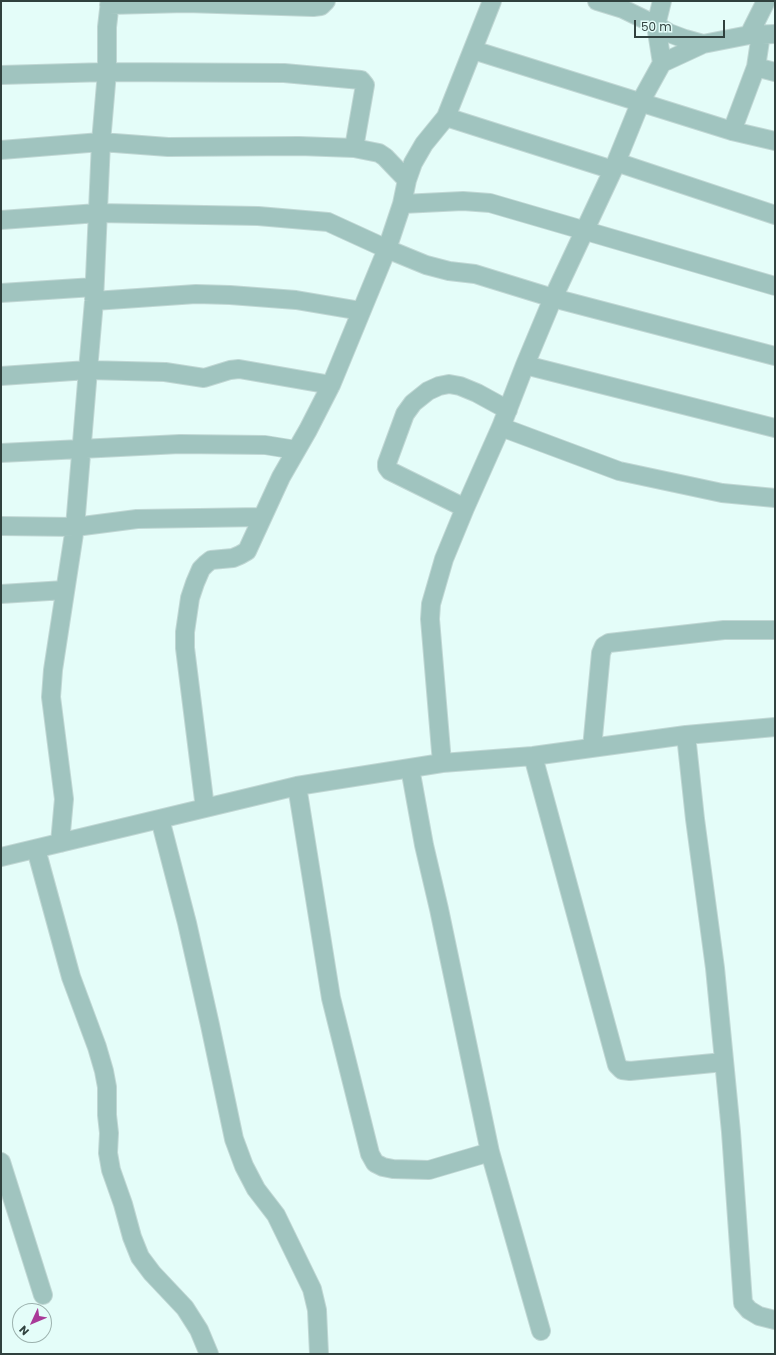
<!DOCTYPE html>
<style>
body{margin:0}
#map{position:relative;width:776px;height:1355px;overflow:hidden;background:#e4fdf9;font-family:Poppins,sans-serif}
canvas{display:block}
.frame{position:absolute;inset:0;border:2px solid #30413e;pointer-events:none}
.north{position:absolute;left:12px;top:1303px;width:40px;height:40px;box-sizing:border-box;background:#e4fdf9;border:1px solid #9cb2ae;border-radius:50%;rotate:226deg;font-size:11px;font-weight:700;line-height:16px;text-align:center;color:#30413e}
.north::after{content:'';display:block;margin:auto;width:14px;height:18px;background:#a93a98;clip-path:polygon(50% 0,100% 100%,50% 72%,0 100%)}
.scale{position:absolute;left:634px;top:20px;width:91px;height:18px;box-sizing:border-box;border:2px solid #30413e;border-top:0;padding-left:5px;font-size:12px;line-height:14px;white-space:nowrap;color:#30413e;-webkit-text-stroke:3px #e4fdf9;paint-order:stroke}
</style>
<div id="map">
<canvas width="776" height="1355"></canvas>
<div class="frame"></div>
<div class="north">N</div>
<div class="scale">50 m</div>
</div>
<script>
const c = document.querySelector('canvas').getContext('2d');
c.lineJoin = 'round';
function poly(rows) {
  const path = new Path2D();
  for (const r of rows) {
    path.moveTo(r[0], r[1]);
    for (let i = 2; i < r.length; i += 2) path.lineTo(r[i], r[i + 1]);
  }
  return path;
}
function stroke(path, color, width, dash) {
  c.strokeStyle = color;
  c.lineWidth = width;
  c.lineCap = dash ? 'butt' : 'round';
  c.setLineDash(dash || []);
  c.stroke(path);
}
const minor = poly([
 [597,1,623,9,656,25,669,33,685,39,703,44,749,35,775,34],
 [109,5,186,3,313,7,321,6,326,1],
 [749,35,766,1],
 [473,50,732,131,775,141],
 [662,63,656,25,662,1],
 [756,67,775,72],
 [1,75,107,72,284,73,361,80,365,85,354,148],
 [446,117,613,170],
 [732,131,756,67,761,34],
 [1,150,101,142,168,147,299,146,354,148,379,153,385,157,407,180],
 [616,162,775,215],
 [402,204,463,201,490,203,775,286],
 [1,220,98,213,258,216,328,222,387,249,426,265,449,271,475,274,553,298,775,356],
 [1,293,94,287],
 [94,301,196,294,230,295,296,300,361,311],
 [525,365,775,428],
 [1,376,88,370,165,372,204,378,230,370,239,369,331,385],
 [501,427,619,471,722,493,775,498],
 [1,453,180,444,265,445,296,450],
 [465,508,390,471,387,467,387,463,405,414,413,403,428,391,439,386,449,384,460,386,477,393,508,410],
 [1,526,75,527,137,519,261,517],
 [1,594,65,590],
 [686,735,695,819,715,968,731,1132,743,1303,749,1310,759,1316,775,1320],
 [592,748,601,653,604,646,609,643,724,630,775,630],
 [533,756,617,1065,622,1070,630,1071,724,1062],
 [442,763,430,619,431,604,444,559,465,508,501,427,525,365,553,298,613,170,641,101,662,63,703,44],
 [410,768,424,845,439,909,490,1152,541,1331],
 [297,786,331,998,370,1154,375,1163,383,1167,393,1169,429,1170,490,1152],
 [205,808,185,648,185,632,190,598,195,583,201,569,206,564,211,560,233,558,240,555,247,551,281,477,308,430,331,385,387,249,402,204,407,180,413,163,424,144,446,117,492,1],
 [160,819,187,923,210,1025,234,1139,244,1166,256,1189,276,1215,312,1289,317,1310,319,1354],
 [60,843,64,799,51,697,53,670,75,527,88,370,94,301,101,142,107,72,107,27,110,1],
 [36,849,71,977,97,1047,104,1071,107,1087,107,1115,109,1133,108,1153,111,1170,123,1204,132,1237,140,1257,152,1273,185,1308,199,1330,209,1354],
 [1,857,297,786,442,763,533,756,686,735,775,727],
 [1,1162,43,1295]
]);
stroke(minor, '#c0d7d4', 20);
stroke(minor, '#a0c4bf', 18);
</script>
